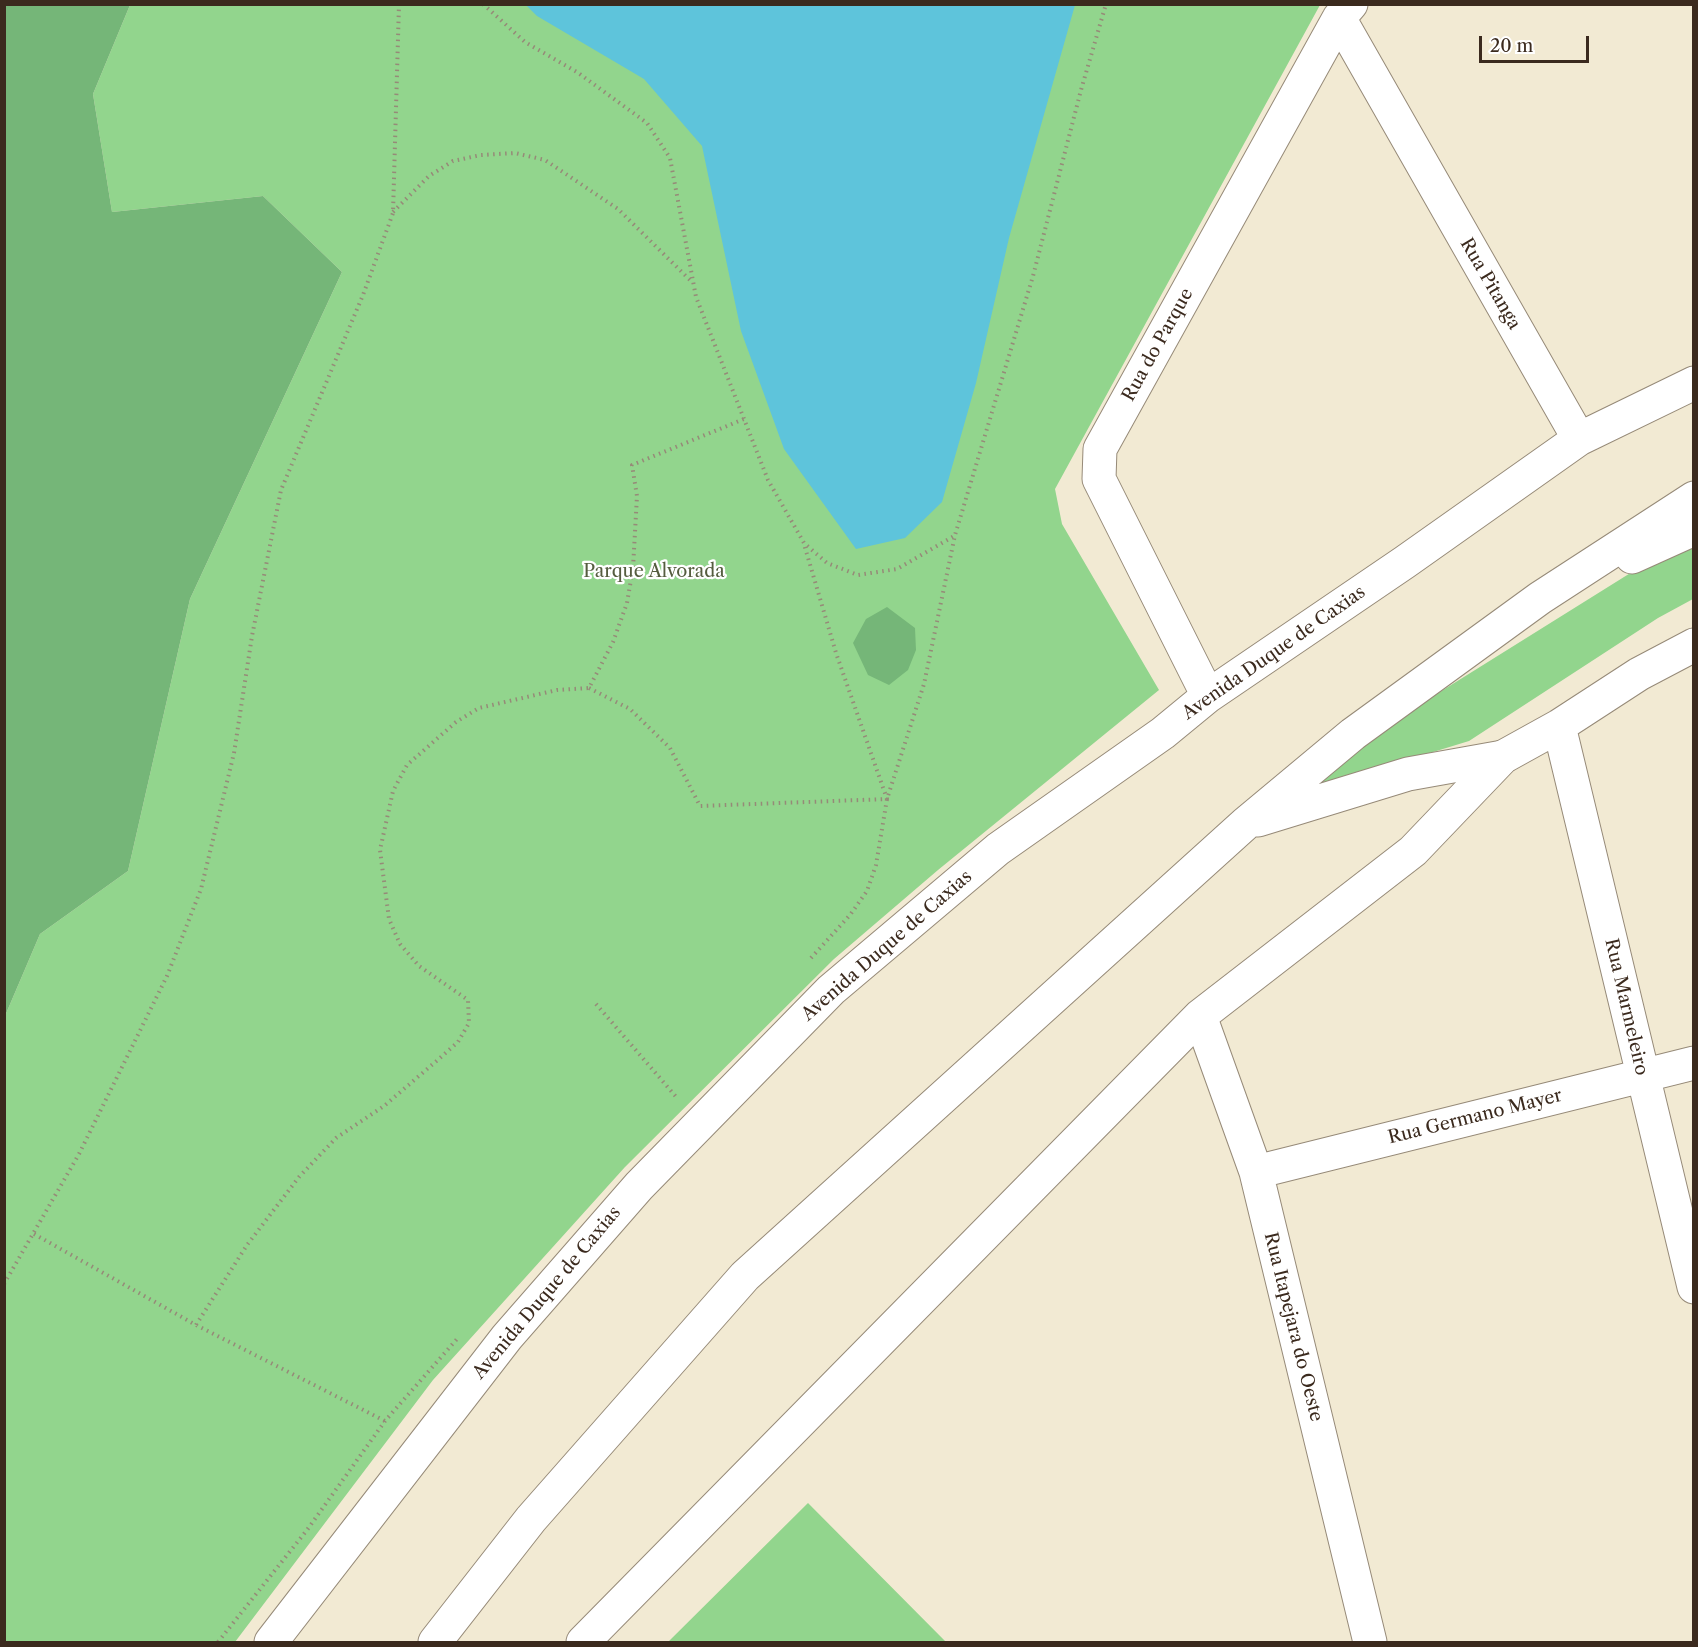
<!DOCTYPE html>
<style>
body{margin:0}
#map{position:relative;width:1698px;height:1647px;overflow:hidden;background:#f2ead3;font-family:"Libre Caslon Text",serif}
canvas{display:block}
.frame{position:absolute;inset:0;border:6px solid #3b2a1e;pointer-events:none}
.scale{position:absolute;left:1479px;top:36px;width:110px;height:27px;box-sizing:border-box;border:3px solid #3b2a1e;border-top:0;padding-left:8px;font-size:18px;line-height:21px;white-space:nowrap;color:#3b2a1e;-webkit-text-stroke:4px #fff;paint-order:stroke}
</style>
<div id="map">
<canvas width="1698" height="1647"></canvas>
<div class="frame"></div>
<div class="scale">20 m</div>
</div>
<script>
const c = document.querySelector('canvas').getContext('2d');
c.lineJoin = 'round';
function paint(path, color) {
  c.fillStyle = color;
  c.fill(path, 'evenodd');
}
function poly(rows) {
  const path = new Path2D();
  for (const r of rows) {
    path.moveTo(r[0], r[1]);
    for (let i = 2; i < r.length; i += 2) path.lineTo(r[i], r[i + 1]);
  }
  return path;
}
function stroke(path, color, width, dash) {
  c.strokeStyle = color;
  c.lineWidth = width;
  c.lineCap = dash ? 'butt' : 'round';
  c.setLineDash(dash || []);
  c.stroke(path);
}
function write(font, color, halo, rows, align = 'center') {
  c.font = font + ' "Libre Caslon Text",serif';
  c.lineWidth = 4.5;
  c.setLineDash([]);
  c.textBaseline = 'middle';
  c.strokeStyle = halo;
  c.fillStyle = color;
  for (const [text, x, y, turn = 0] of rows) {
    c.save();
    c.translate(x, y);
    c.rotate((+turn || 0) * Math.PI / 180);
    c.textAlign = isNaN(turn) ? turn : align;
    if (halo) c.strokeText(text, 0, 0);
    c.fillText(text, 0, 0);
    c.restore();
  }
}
const green = poly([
 [130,5,1320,5,1055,489,1062,524,1159,690,938,870,834,959,625,1167,433,1380,235,1642,5,1642,5,1016,40,934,128,871,190,599,342,272,263,196,112,212,93,94],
 [1693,544,1693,599,1658,618,1469,741,1296,794,1395,720,1632,572],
 [808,1503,946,1642,668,1642]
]);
const forest = poly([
 [5,4,130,5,93,94,112,212,263,196,342,272,190,599,128,871,40,934,5,1016],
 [887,607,915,628,916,650,908,670,889,685,868,675,853,643,866,619]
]);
const water = poly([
 [526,5,1075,5,1009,238,976,383,942,502,905,538,856,549,784,449,741,331,702,146,644,79,537,16]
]);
const path = poly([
 [483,4,525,42,577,72,647,123,670,158,696,297,768,480,804,543,827,563,858,575,897,569,954,536],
 [393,212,429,176,453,161,481,155,515,153,545,160,618,209,692,282],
 [589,688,630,709,670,748,700,806,887,799,836,653,804,544],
 [811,958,850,915,867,891,876,865,887,799,924,684,955,535,1033,276,1081,90,1106,4],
 [596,1004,678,1099],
 [34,1234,196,1325,385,1421],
 [4,1284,79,1154,167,976,201,889,234,753,252,636,281,490,363,295,393,213,399,4],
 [196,1325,247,1245,299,1177,336,1138,384,1106,440,1058,458,1042,469,1023,468,1000,419,966,400,944,389,919,380,850,393,791,407,765,456,722,479,708,557,690,589,688,613,642,627,603,633,568,637,496,632,465,744,419],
 [218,1642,307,1530,385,1421,457,1339]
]);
const street = poly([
 [1339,18,1579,439,1694,383],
 [1208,696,1099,479,1100,449,1339,18,1351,4],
 [1559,726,1694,1287],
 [1200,1016,1256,1172,1370,1642],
 [1256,1172,1694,1063],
 [271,1642,507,1337,639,1186,831,990,998,849,1163,733,1208,696,1405,562,1579,439],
 [583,1642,1200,1016,1413,851,1503,757,1559,726,1639,674,1694,645]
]);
const highway = poly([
 [1632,557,1694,529],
 [1258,820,1408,774,1503,757],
 [435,1642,531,1519,745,1276,1245,824,1353,734,1540,598,1694,498]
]);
const streetNames = [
 ["Rua Pitanga",1490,284,60],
 ["Rua do Parque",1158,345,-61],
 ["Avenida Duque de Caxias",1274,653,-35],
 ["Avenida Duque de Caxias",887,946,-41],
 ["Rua Marmeleiro",1626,1007,77],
 ["Rua Germano Mayer",1475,1117,-14],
 ["Avenida Duque de Caxias",547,1293,-50],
 ["Rua Itapejara do Oeste",1293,1327,76]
];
const parkNames = [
 ["Parque Alvorada",654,572]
];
paint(green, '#92d58d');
paint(forest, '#75b678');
paint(water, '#5ec4db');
stroke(street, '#968a78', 35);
stroke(highway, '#968a78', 35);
stroke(path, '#968a78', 4, [1.5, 4.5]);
stroke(street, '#fff', 33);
stroke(highway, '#fff', 33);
write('18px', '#3b2a1e', '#fff', streetNames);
write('18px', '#555d3f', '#fff', parkNames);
</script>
